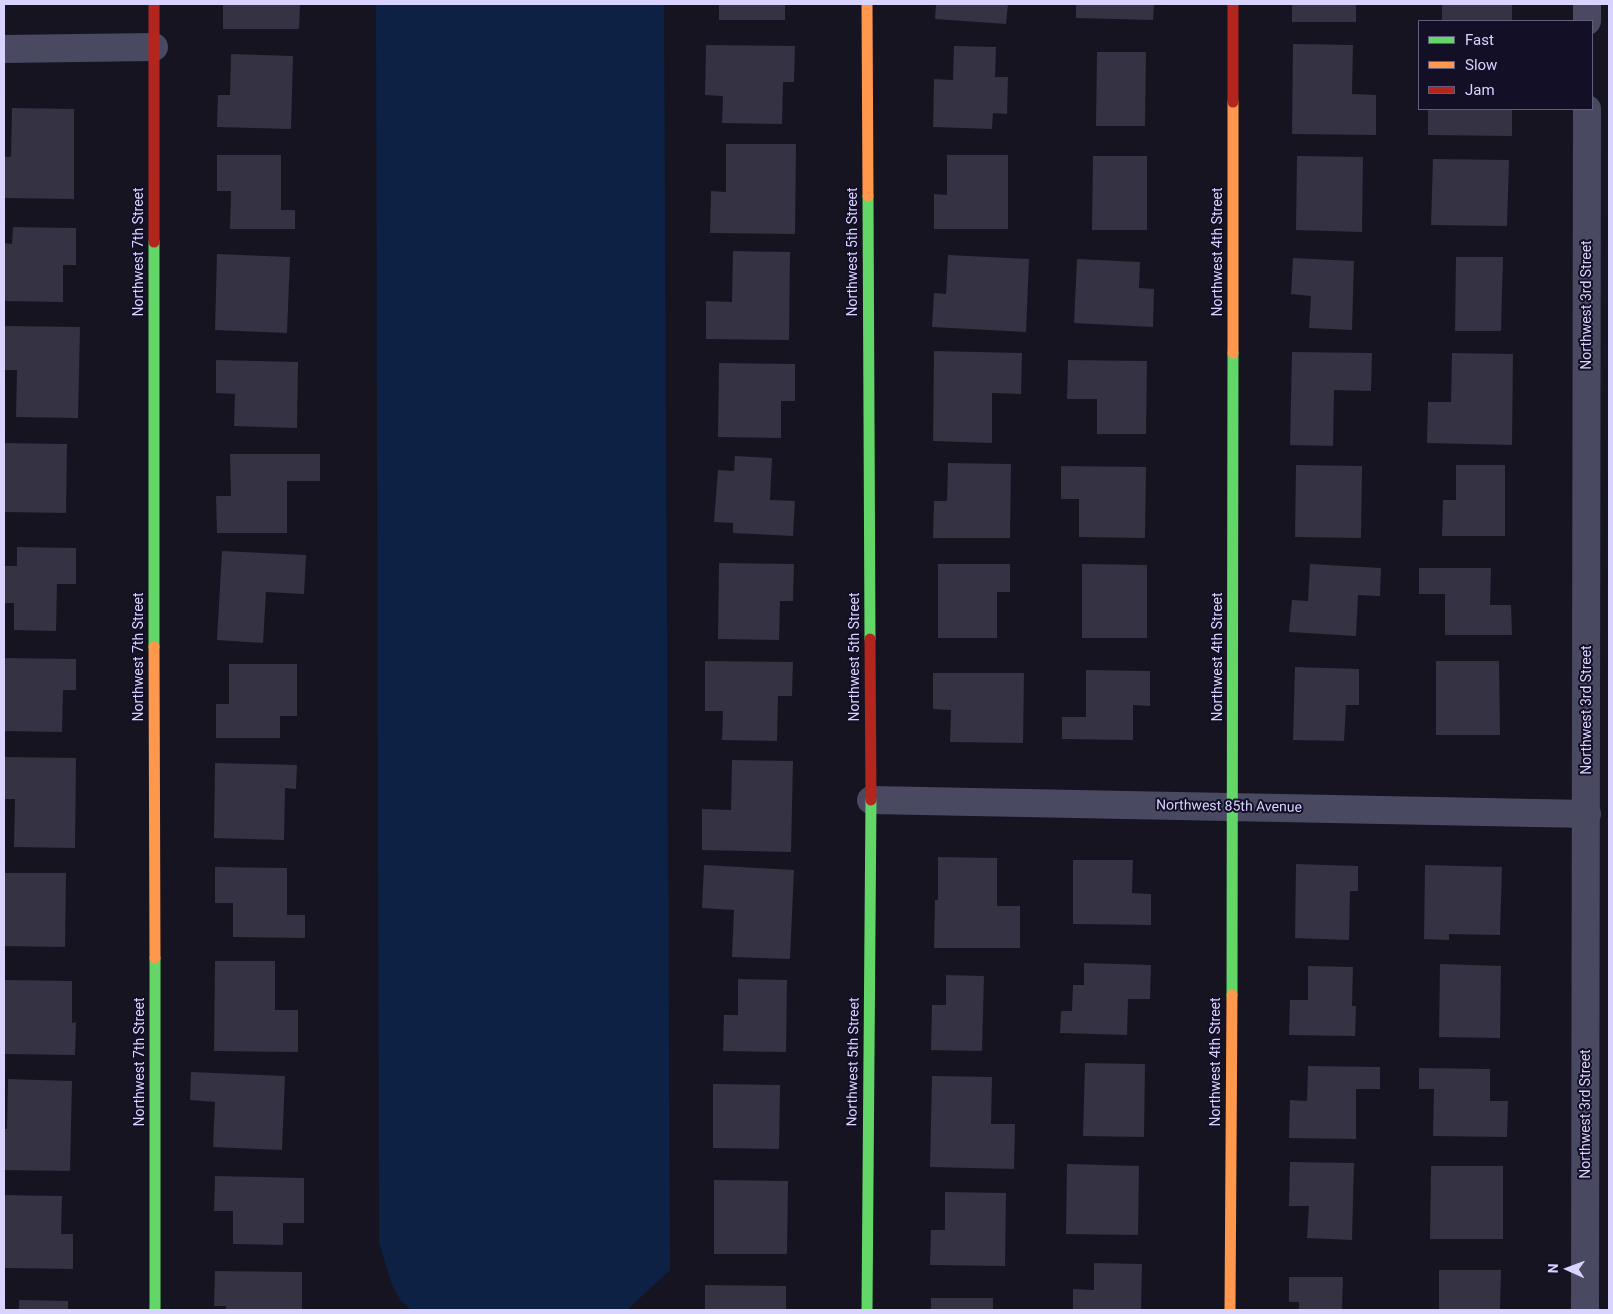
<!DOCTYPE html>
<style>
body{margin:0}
#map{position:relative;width:1613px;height:1314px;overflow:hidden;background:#161421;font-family:Roboto,sans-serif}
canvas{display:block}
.frame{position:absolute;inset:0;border:5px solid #d9d4ff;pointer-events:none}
.legend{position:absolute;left:1418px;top:20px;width:175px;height:90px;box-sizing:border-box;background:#130f26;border:1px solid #625e7d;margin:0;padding:6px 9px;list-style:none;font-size:15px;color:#d9d4ff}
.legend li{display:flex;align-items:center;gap:10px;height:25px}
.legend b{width:25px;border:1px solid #625e7d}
.north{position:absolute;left:1543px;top:1244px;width:50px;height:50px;-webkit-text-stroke:4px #130f26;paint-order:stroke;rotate:272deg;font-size:14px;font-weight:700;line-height:20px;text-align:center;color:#d9d4ff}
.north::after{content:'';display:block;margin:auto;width:18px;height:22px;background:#d9d4ff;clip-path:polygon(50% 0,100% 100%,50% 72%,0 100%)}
</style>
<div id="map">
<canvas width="1613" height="1314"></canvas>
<div class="frame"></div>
<ul class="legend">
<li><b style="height:6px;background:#63d668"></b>Fast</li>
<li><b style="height:6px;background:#ff974d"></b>Slow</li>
<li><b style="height:6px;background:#b3261e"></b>Jam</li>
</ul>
<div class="north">N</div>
</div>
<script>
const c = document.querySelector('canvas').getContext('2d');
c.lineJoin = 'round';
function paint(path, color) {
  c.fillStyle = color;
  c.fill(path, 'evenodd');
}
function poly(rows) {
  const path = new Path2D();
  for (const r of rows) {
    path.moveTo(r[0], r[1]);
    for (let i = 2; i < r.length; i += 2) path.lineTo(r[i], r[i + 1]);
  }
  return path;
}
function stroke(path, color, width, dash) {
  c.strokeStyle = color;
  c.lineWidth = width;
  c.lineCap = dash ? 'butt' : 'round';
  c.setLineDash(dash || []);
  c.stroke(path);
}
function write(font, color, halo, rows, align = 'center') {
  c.font = font + ' Roboto,sans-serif';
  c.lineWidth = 4;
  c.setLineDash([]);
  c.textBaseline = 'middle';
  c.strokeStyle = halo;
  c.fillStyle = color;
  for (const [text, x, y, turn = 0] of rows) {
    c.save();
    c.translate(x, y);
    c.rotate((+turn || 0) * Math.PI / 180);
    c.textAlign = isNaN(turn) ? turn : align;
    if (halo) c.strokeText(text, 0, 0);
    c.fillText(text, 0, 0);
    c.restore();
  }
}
const water = poly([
 [376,4,664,4,670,1270,627,1310,411,1310,400,1300,392,1285,379,1242]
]);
const building = poly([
 [223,4,300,4,299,29,223,29],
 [719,4,785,4,785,20,719,20],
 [936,4,1008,4,1006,24,935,19],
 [1076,4,1154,4,1153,20,1076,18],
 [1292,4,1356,4,1356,22,1292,22],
 [1442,4,1512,4,1512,21,1442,21],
 [1293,44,1353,45,1352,94,1376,95,1376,135,1292,134],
 [706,45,795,46,794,82,783,82,782,124,722,123,723,96,705,95],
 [954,46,996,47,995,77,1008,77,1007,114,993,113,992,129,933,127,934,79,953,80],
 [1097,52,1146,52,1145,126,1096,126],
 [231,54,293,56,291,129,217,127,218,95,230,95],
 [12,108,74,109,74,199,4,198,4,157,11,157],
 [1428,109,1512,109,1512,136,1428,135],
 [726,144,796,144,795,234,710,233,711,191,726,192],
 [217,155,281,155,281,210,295,210,295,229,230,229,231,191,217,191],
 [947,155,1008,155,1008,229,934,229,934,194,947,195],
 [1093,156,1147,156,1147,230,1092,230],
 [1297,156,1363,157,1362,232,1296,230],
 [1433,159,1509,160,1507,226,1431,225],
 [13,227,76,228,76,265,63,265,63,302,4,301,4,243,12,244],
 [733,251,790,252,789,340,706,339,706,301,732,302],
 [217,254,290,257,287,333,215,330],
 [948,255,1029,259,1026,332,932,327,934,293,946,294],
 [1456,257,1503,257,1501,331,1455,331],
 [1293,258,1354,261,1352,330,1309,328,1311,296,1291,294],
 [1077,259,1140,262,1139,288,1154,289,1153,327,1074,323],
 [4,326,80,327,78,418,16,417,17,370,4,370],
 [934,351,1022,353,1021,394,992,393,992,443,933,441],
 [1292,352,1372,353,1371,391,1334,390,1333,446,1290,445],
 [1452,353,1513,354,1512,445,1427,443,1428,402,1451,402],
 [216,360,298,362,297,428,234,426,235,394,216,393],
 [1068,360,1147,361,1146,434,1097,434,1097,399,1067,399],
 [719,363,795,364,795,401,781,401,781,438,718,437],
 [4,443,67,444,66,513,4,512],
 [230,454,320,454,320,481,287,481,287,533,217,533,216,496,231,496],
 [735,456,772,458,770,500,795,501,793,536,733,533,733,523,714,522,718,470,734,471],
 [948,463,1011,464,1010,538,933,538,934,501,947,501],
 [1296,465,1362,466,1361,538,1295,537],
 [1456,465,1505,465,1505,536,1442,536,1443,500,1456,500],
 [1061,466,1146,467,1145,538,1079,537,1079,499,1061,499],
 [17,547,76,548,76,584,57,584,56,631,14,630,14,603,4,603,4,566,17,566],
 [222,551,306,555,304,594,266,592,263,643,217,640],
 [719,563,794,564,793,601,780,601,779,640,718,639],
 [938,564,1010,564,1010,592,997,592,997,638,938,638],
 [1082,564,1147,565,1147,638,1082,638],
 [1310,564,1381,568,1380,596,1358,595,1356,636,1289,632,1292,600,1308,601],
 [1419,568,1491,568,1490,605,1511,605,1512,635,1445,635,1445,594,1419,594],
 [4,658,76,659,76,690,63,690,62,732,4,731],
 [705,661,793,662,792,696,778,696,777,741,722,740,723,711,705,711],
 [1436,661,1499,661,1500,735,1436,735],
 [229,664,297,664,297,716,280,716,280,738,216,738,216,704,229,704],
 [1295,667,1359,669,1359,705,1346,705,1344,741,1293,740],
 [1086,670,1150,671,1150,706,1133,705,1133,740,1062,739,1062,717,1086,717],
 [933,673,1024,673,1023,743,950,742,951,710,933,709],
 [4,757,76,758,75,848,14,847,15,799,4,799],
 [732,760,793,761,791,852,702,850,702,809,731,810],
 [215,763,297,765,296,789,285,788,284,840,214,838],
 [938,857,997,858,997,906,1020,906,1020,948,934,948,935,900,938,900],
 [1073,860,1133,860,1132,893,1151,894,1151,925,1073,924],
 [1296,864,1358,866,1358,891,1350,891,1349,940,1295,938],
 [704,865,794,870,790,959,732,957,734,910,702,908],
 [1425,865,1502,867,1500,935,1449,934,1449,940,1424,939],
 [215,867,287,868,287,915,305,915,305,938,233,937,233,903,215,903],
 [4,873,66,873,65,947,4,946],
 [215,961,275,961,275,1010,298,1010,298,1052,214,1051],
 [1084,963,1151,965,1150,999,1128,999,1127,1035,1060,1033,1061,1011,1072,1011,1073,985,1084,985],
 [1440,964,1501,966,1500,1038,1439,1037],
 [1308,966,1353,967,1352,1006,1356,1006,1355,1036,1289,1035,1290,1000,1308,1000],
 [946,975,984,976,982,1051,931,1050,932,1005,946,1005],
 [738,979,787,980,786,1052,723,1051,724,1015,738,1015],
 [4,980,72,981,72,1023,76,1022,75,1055,5,1054],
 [1085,1063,1145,1064,1144,1137,1083,1136],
 [1308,1066,1380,1067,1380,1089,1356,1089,1356,1139,1289,1138,1290,1100,1307,1101],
 [1419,1068,1490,1069,1490,1101,1508,1101,1507,1137,1433,1136,1434,1089,1419,1089],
 [191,1072,285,1076,282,1150,213,1147,215,1102,190,1100],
 [932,1076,992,1077,991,1124,1015,1124,1014,1169,930,1167],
 [8,1079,72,1081,70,1171,4,1170,4,1129,7,1129],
 [713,1084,780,1085,779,1149,713,1148],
 [1290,1162,1354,1163,1352,1240,1307,1238,1309,1206,1289,1206],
 [1067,1164,1139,1166,1138,1235,1066,1234],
 [1431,1166,1503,1166,1503,1239,1430,1239],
 [215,1176,304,1178,304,1223,283,1223,283,1245,233,1244,233,1211,214,1211],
 [714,1180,788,1181,787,1254,714,1254],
 [945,1192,1006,1193,1005,1266,930,1265,931,1230,945,1230],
 [4,1195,62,1196,61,1234,73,1234,73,1269,4,1268],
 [1094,1263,1142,1264,1141,1310,1073,1310,1073,1289,1094,1290],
 [1439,1270,1501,1270,1500,1310,1439,1310],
 [215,1271,302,1272,302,1310,226,1310,226,1306,214,1306],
 [1289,1277,1343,1277,1342,1310,1299,1310,1299,1302,1289,1302],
 [705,1285,786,1286,786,1310,705,1310],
 [931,1298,993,1298,993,1310,931,1310],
 [19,1300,68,1301,68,1310,19,1310]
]);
const street = poly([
 [1587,21,1587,4],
 [4,49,154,47],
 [871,800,1587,814],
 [1585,1310,1587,109]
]);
const fast = poly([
 [868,196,870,639],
 [154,242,154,647],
 [155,958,155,1310],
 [1232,995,1233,353],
 [867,1310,871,800]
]);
const slow = poly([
 [867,4,868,196],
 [1233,102,1233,353],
 [154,647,155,958],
 [1230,1310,1232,995]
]);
const jam = poly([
 [154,4,154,242],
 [1233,4,1233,102],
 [870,639,871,800]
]);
const streetNames = [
 ["Northwest 7th Street",139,252,-90],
 ["Northwest 5th Street",853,252,-90],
 ["Northwest 4th Street",1218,252,-90],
 ["Northwest 3rd Street",1587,305,-90],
 ["Northwest 7th Street",139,657,-90],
 ["Northwest 5th Street",855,657,-90],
 ["Northwest 4th Street",1218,657,-90],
 ["Northwest 3rd Street",1587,710,-90],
 ["Northwest 85th Avenue",1229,807,1],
 ["Northwest 7th Street",140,1062,-90],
 ["Northwest 5th Street",854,1062,-89],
 ["Northwest 4th Street",1216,1062,-90],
 ["Northwest 3rd Street",1586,1114,-90]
];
paint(water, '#0d2144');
paint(building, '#343243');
stroke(street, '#4a4962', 28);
stroke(fast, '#63d668', 11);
stroke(slow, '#ff974d', 11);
stroke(jam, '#b3261e', 11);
write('14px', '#d9d4ff', '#130f26', streetNames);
</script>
